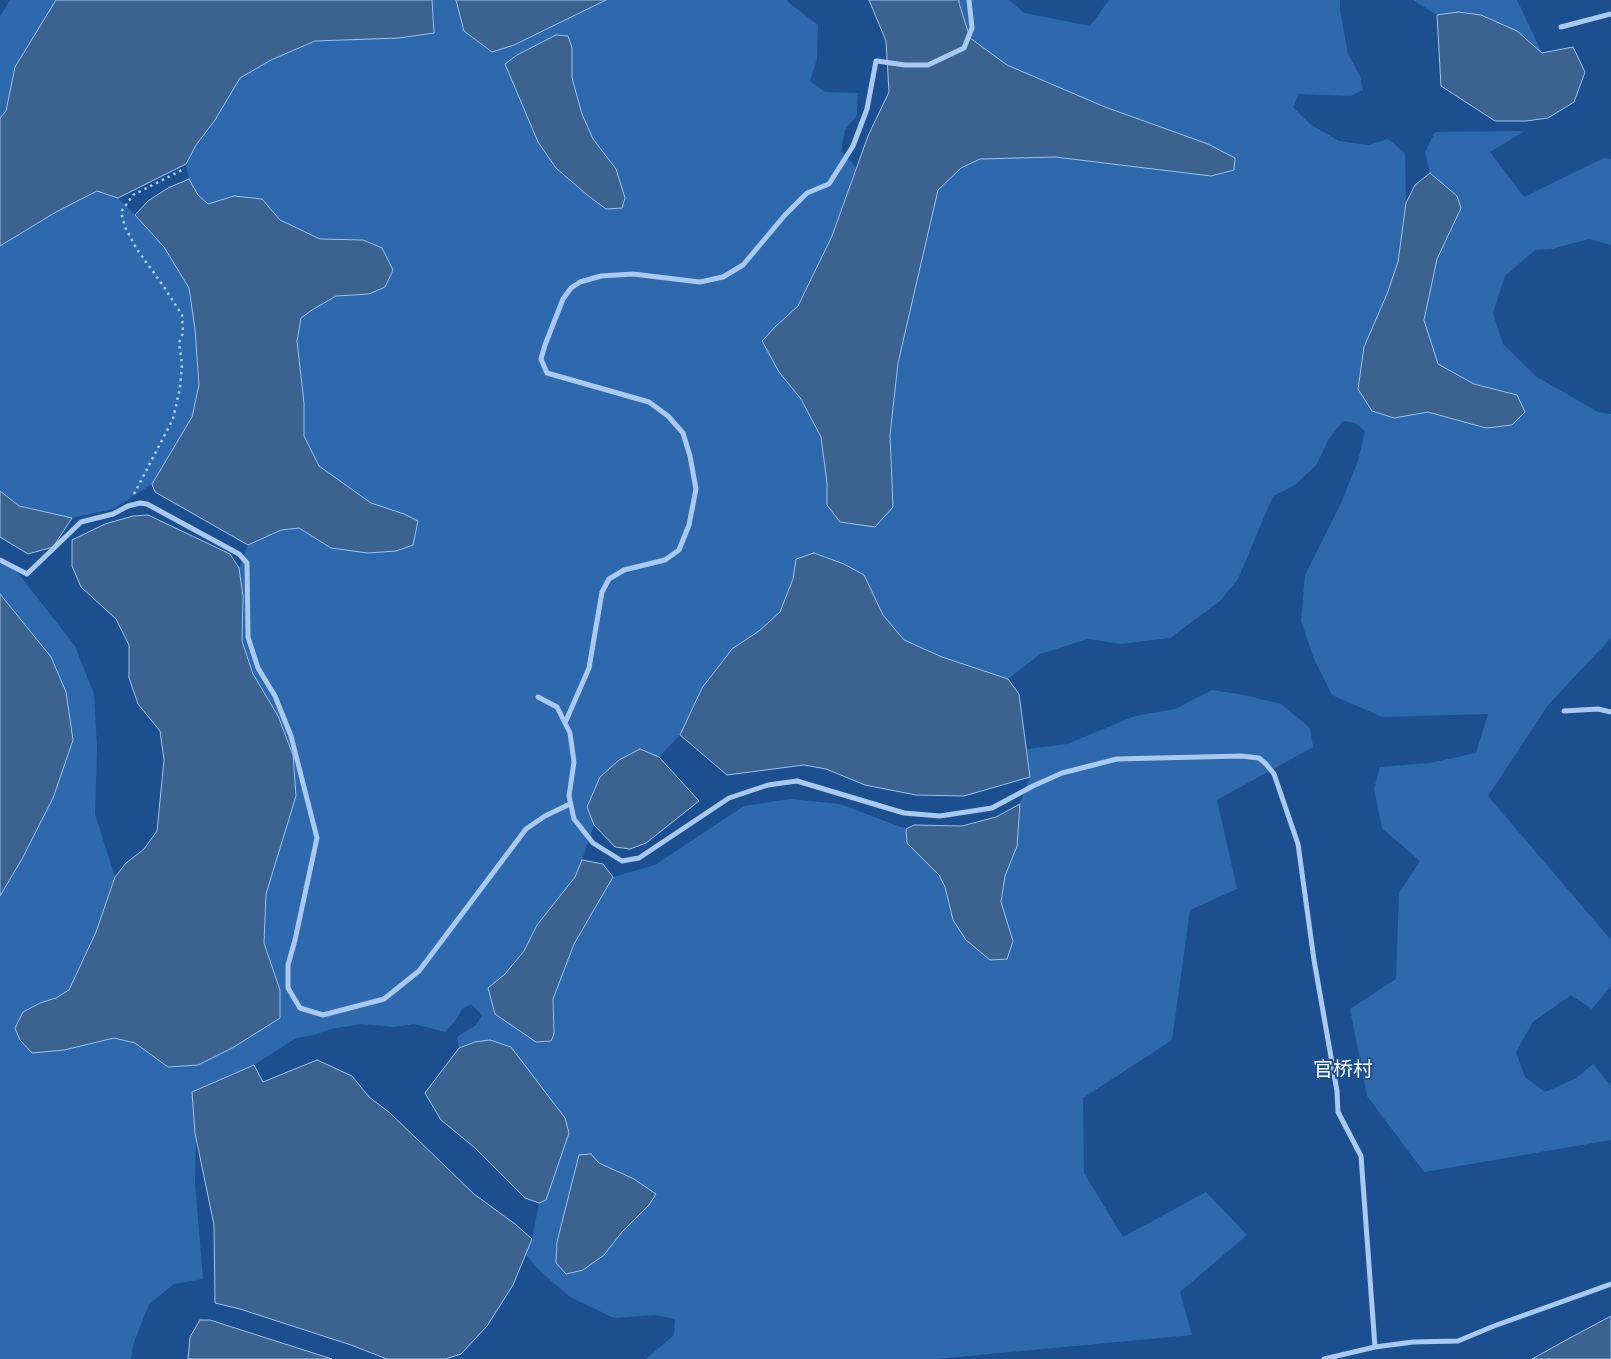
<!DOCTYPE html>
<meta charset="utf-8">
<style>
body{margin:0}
canvas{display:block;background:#1b4f8f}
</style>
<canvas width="1611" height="1359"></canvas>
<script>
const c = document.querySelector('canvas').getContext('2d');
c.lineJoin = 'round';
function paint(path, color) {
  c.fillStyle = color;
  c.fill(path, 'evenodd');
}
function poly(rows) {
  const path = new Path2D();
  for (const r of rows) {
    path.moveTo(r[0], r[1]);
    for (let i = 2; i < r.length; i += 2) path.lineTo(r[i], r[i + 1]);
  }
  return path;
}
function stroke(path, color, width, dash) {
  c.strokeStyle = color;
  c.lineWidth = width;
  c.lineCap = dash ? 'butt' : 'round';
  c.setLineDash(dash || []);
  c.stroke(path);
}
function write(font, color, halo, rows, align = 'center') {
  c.font = font + ' "DejaVu Sans","Noto Sans SC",sans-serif';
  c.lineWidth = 4;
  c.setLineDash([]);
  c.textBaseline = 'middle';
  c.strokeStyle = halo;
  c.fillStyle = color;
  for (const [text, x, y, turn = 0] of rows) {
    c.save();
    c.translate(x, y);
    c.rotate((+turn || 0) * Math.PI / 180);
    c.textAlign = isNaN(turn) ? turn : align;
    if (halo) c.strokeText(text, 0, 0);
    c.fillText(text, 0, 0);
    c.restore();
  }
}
const green = poly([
 [10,0,56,0,15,67,6,111,0,118,0,16],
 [432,0,456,0,464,31,492,52,514,45,606,0,787,0,788,2,818,25,817,59,810,81,825,92,858,93,857,115,845,130,841,151,856,167,832,236,798,306,776,326,779,372,801,399,821,437,827,483,827,505,893,507,890,435,898,363,938,190,961,168,980,159,1055,157,1211,176,1234,169,1235,158,1208,144,1105,107,1007,65,970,38,959,3,959,0,1009,0,1024,13,1090,26,1109,0,1340,0,1340,10,1348,54,1360,76,1363,90,1351,96,1299,94,1293,107,1310,124,1339,141,1369,145,1388,139,1405,153,1406,203,1398,262,1387,294,1364,347,1358,389,1372,411,1394,418,1428,412,1486,428,1517,395,1474,384,1438,364,1424,320,1437,259,1461,208,1457,196,1430,173,1425,152,1435,132,1525,131,1490,152,1524,197,1604,158,1611,159,1611,245,1589,239,1552,249,1535,250,1505,276,1493,313,1503,344,1537,377,1598,412,1611,414,1611,638,1548,705,1488,796,1611,940,1611,986,1592,1009,1571,995,1533,1022,1516,1052,1525,1077,1545,1092,1575,1079,1593,1064,1611,1086,1611,1140,1424,1172,1367,1096,1350,1009,1396,979,1399,893,1420,861,1382,828,1374,789,1380,767,1430,763,1476,753,1488,714,1382,717,1332,695,1314,659,1301,621,1305,575,1341,503,1358,461,1365,431,1355,423,1343,421,1328,440,1317,464,1295,485,1273,496,1238,579,1220,601,1170,638,1122,644,1088,639,1040,654,1008,679,942,657,904,640,883,615,864,575,796,559,793,579,780,612,759,631,702,688,680,735,659,757,640,749,587,807,594,825,582,860,575,877,537,925,524,951,505,975,488,988,554,1034,553,999,574,944,613,877,655,865,744,806,790,799,840,804,906,829,907,843,939,875,945,887,953,920,1013,941,1001,902,1005,876,1017,846,1020,804,1030,777,1027,749,1067,744,1135,716,1175,709,1212,690,1244,695,1281,704,1310,728,1313,747,1217,800,1237,889,1190,910,1172,1040,1083,1098,1084,1173,1123,1237,1206,1192,1247,1235,1180,1292,1192,1335,936,1359,646,1359,674,1335,675,1319,655,1315,614,1318,570,1297,540,1271,526,1255,532,1239,539,1203,546,1200,475,1042,459,1048,457,1037,476,1025,482,1015,471,1004,462,1009,455,1021,445,1032,414,1024,394,1027,362,1024,330,1029,314,1035,296,1038,254,1065,192,1092,196,1141,195,1183,203,1279,174,1284,149,1304,133,1345,131,1359,0,1359,0,896,22,859,53,798,51,657,0,594,0,562,14,568,75,646,94,694,97,749,95,814,115,877,96,932,69,990,56,998,40,1003,23,1012,15,1028,20,1040,32,1053,64,1050,114,1038,135,1043,168,1067,280,990,264,943,266,894,296,796,293,755,278,716,253,674,242,641,243,596,239,568,248,545,281,530,299,528,331,548,404,514,371,503,319,466,304,437,304,403,297,341,301,318,312,310,337,296,369,294,363,240,320,239,280,220,262,199,234,196,208,204,198,195,189,179,186,164,196,145,215,120,240,78,271,60,315,41,399,38,434,33],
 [556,35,572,49,572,78,582,114,593,139,616,169,606,209,586,194,556,168,505,64,517,55],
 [1413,0,1517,0,1542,53,1517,31,1481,15,1458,12,1437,15],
 [97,191,118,198,135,215,164,247,189,288,195,329,199,385,192,417,152,484,113,509,72,518,19,506,0,491,0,246,56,212]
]);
const water = poly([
 [56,0,432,0,434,33,399,38,315,41,271,60,240,78,215,120,196,145,186,164,118,198,97,191,56,212,0,246,0,118,6,111,15,67,56,0],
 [456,0,606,0,514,45,492,52,464,31,456,0],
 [869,0,959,0,959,3,970,38,1007,65,1105,107,1208,144,1235,158,1234,170,1211,176,1055,157,980,159,961,168,938,190,898,363,890,435,893,507,875,527,840,522,827,505,827,483,821,437,801,399,779,372,762,341,776,326,798,306,832,236,868,136,889,92,886,41,869,0],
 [1458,12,1481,15,1517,31,1542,53,1573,47,1585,72,1574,102,1548,118,1526,121,1495,121,1441,86,1437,15,1458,12],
 [556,35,568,36,572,48,572,78,582,114,593,139,616,169,625,198,622,208,606,209,586,194,556,168,538,142,505,64,517,55,556,35],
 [1430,173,1457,196,1461,208,1437,259,1424,320,1438,364,1474,384,1517,395,1525,412,1512,425,1486,428,1428,412,1394,418,1372,411,1358,389,1364,347,1387,294,1398,262,1406,203,1415,185,1430,173],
 [189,179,198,195,208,204,234,196,262,199,280,220,320,239,363,240,382,248,393,270,385,287,369,294,336,296,312,310,301,318,297,341,304,403,304,436,319,466,371,503,404,514,418,521,413,545,396,551,368,553,331,548,299,528,281,530,248,545,155,492,152,484,192,417,199,385,195,329,189,288,164,247,135,215,148,201,168,188,189,179],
 [0,491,19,506,72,518,53,547,28,554,0,537,0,491],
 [148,515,230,554,239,568,243,596,242,641,253,674,278,716,293,755,296,796,266,894,264,943,280,990,280,1018,234,1047,198,1065,168,1067,135,1043,114,1038,64,1050,32,1053,20,1040,15,1028,23,1012,40,1003,56,998,69,990,96,932,115,877,126,863,144,849,157,831,164,760,160,731,138,704,129,678,129,645,116,619,81,587,72,566,72,540,105,524,133,516,148,515],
 [814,553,844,564,864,575,883,615,904,640,942,657,1008,679,1019,694,1030,777,964,796,916,795,865,785,826,769,804,765,727,775,680,735,702,688,732,649,759,631,780,612,793,579,796,559,814,553],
 [0,594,51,657,66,692,73,740,53,798,22,859,0,896,0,594],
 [640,749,659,757,699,801,646,843,630,849,615,847,594,825,587,807,600,777,619,760,640,749],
 [1020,804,1017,846,1005,876,1001,902,1013,941,1007,959,990,960,966,940,953,920,945,887,939,875,907,843,906,829,914,825,962,826,996,817,1020,804],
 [582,860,603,864,613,877,574,944,553,999,554,1034,551,1041,536,1042,495,1014,488,988,505,974,524,951,537,925,575,877,582,860],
 [490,1040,511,1047,565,1118,569,1133,546,1200,539,1203,525,1198,475,1148,441,1120,425,1093,459,1048,475,1042,490,1040],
 [317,1060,352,1076,369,1097,390,1113,474,1194,515,1224,532,1239,513,1285,487,1326,461,1354,445,1359,387,1359,351,1345,240,1309,215,1303,214,1225,195,1133,192,1092,254,1065,263,1082,317,1060],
 [591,1154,599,1163,634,1179,656,1194,649,1205,622,1232,604,1255,583,1270,566,1274,556,1263,557,1242,579,1155,591,1154],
 [1611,1316,1611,1359,1532,1359,1568,1339,1611,1316],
 [200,1320,210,1320,332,1359,188,1359,190,1337,200,1320]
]);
const path = poly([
 [134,494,173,419,180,388,182,364,179,343,183,333,182,315,164,287,136,248,125,227,121,212,133,195,182,170]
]);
const minor = poly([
 [1561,27,1611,14],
 [877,61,905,65,928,65,964,48,972,28,969,0],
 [0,560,27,574,81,522,113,514,128,506,140,503,147,504,239,554,247,563,248,637,258,668,275,696,291,736,317,838,295,940,288,965,288,988,300,1008,323,1015,384,999,419,971,526,829,545,816,570,804],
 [538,697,557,707,570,733,574,762,569,796,574,819,593,843,622,861,639,858,729,798,768,785,797,781,904,813,940,816,992,808,1033,786,1062,773,1117,759,1241,756,1259,758,1266,764,1274,774,1298,844,1314,960,1337,1091,1338,1112,1361,1156,1375,1347],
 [1564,711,1598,709,1611,712],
 [565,723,589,668,602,592,609,579,624,570,665,560,679,550,689,525,696,489,690,456,683,433,668,416,649,402,547,373,541,359,545,345,563,299,571,288,580,282,601,276,633,274,700,282,723,277,743,265,785,215,807,193,829,184,853,146,867,109,876,61,878,61],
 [1324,1359,1375,1347,1413,1342,1458,1341,1494,1326,1611,1284]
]);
const quarterNames = [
 ["官桥村",1343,1071]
];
paint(green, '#2e69ad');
paint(water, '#3c6290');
stroke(water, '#9cc4f0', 1);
stroke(path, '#a9c9ee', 2.5, [2.5, 4]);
stroke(minor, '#a9c9ee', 5);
write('20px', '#fff', '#1b4f8f', quarterNames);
</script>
